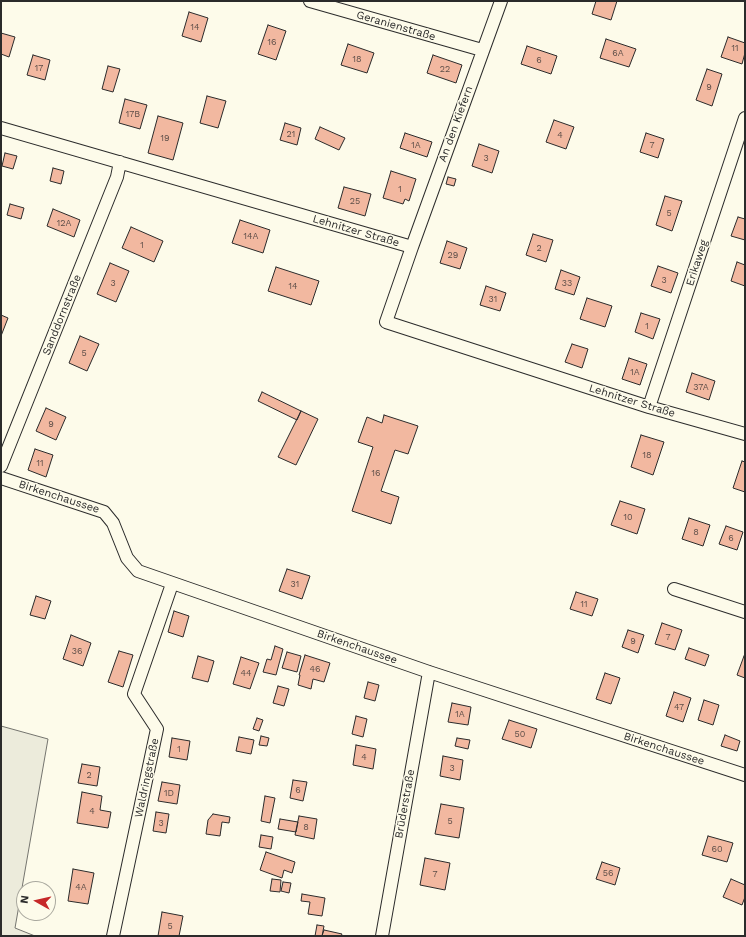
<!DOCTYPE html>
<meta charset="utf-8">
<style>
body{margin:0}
#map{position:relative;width:746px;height:937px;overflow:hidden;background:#fdfbea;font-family:"Work Sans",sans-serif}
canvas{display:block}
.frame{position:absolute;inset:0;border:2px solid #2b2b2b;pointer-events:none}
.north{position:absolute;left:16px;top:881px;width:40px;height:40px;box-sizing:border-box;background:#fdfbea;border:1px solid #a9a89e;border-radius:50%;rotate:278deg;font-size:11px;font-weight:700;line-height:16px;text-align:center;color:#2b2b2b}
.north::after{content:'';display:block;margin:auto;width:14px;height:18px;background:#c62828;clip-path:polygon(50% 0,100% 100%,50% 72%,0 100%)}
</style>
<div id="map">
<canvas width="746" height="937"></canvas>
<div class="frame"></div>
<div class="north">N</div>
</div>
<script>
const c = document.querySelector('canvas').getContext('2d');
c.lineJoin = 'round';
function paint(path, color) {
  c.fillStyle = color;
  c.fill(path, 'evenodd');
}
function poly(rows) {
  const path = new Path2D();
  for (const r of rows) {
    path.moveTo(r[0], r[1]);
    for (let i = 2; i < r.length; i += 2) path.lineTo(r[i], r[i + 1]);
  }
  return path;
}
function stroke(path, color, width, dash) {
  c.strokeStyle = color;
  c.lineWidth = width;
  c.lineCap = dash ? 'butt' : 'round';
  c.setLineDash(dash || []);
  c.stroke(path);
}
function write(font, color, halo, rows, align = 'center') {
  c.font = font + ' "Work Sans",sans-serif';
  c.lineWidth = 3;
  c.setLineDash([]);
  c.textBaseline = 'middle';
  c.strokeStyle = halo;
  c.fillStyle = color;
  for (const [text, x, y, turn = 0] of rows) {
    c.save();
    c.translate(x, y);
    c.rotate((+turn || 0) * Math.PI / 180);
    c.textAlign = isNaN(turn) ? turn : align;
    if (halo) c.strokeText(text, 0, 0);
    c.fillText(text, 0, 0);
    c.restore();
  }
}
const green = poly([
 [1,726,48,739,15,928,35,936,1,936,1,726]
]);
const building = poly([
 [596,1,617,1,611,20,592,14,596,1],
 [189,12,208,18,201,42,182,36,189,12],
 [268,25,286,31,276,60,258,54,268,25],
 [1,33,15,37,9,57,1,54,1,33],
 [728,37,745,43,745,53,742,64,721,57,728,37],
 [606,39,636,49,629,67,600,58,606,39],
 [348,44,374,53,367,73,341,65,348,44],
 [527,46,557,56,551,74,521,64,527,46],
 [33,55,50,60,45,80,27,75,33,55],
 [433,55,462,65,456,83,427,73,433,55],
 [108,66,120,69,113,92,102,89,108,66],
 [707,69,722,74,712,106,696,100,707,69],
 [207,96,226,101,218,128,200,123,207,96],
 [125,99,147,105,140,129,119,123,125,99],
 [158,116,183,123,173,160,148,153,158,116],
 [554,120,574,127,566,149,546,142,554,120],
 [285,123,301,128,297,145,280,140,285,123],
 [320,127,345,138,339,150,315,139,320,127],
 [405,133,432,142,427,157,400,148,405,133],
 [646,133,664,139,658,158,640,152,646,133],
 [479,144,499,151,492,173,472,166,479,144],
 [5,153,17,156,13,169,2,166,5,153],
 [53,168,64,171,61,184,50,181,53,168],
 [391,171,416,179,409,201,405,199,403,204,383,198,391,171],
 [448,177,456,179,454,186,446,184,448,177],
 [344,187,371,194,365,216,338,208,344,187],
 [665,196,682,201,672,231,656,225,665,196],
 [10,204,24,208,21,219,7,215,10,204],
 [53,209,80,220,74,237,47,226,53,209],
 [738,217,745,219,745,240,731,236,738,217],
 [240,220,270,230,263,253,232,243,240,220],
 [131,227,163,241,154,262,122,248,131,227],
 [533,234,553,240,546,262,526,255,533,234],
 [447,241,467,248,460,269,440,263,447,241],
 [737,262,745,265,745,286,731,281,737,262],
 [110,263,129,271,116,302,97,294,110,263],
 [658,266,678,273,671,293,651,286,658,266],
 [276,267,319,281,311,305,268,291,276,267],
 [561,270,580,277,574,295,555,289,561,270],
 [486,286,506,293,500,311,480,305,486,286],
 [587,298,612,306,605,327,580,319,587,298],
 [641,313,660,319,653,339,635,332,641,313],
 [1,315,8,318,1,336,1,315],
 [80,336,99,344,87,371,69,363,80,336],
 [572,344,588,349,582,368,565,362,572,344],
 [629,358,647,364,640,385,622,379,629,358],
 [692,373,715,381,709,400,686,392,692,373],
 [262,392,301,411,297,420,258,401,262,392],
 [46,408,66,417,56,440,36,431,46,408],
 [301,411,318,419,296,465,278,457,301,411],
 [384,415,418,426,408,454,395,450,381,491,399,497,391,524,352,511,373,447,358,442,367,417,382,423,384,415],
 [641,435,664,442,653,475,631,467,641,435],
 [35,449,53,455,46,477,28,470,35,449],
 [742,461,745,462,745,492,733,488,742,461],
 [620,501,645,509,637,534,611,525,620,501],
 [689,518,710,525,703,546,682,539,689,518],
 [726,526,743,532,737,550,719,544,726,526],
 [287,569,310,576,302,599,279,591,287,569],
 [576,592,598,599,592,616,570,609,576,592],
 [36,596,51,601,45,619,30,615,36,596],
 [174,611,189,616,183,637,168,632,174,611],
 [662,623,682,630,675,650,655,644,662,623],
 [628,630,644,635,638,653,622,647,628,630],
 [71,635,91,643,83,666,63,659,71,635],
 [275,646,283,649,276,675,263,672,267,659,271,660,275,646],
 [689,648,709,655,705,666,685,659,689,648],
 [119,651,133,655,123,687,108,682,119,651],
 [287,652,301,656,297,672,282,668,287,652],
 [305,655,330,663,324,682,313,679,311,689,298,685,300,675,299,675,305,655],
 [198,656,214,661,208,682,192,678,198,656],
 [744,656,745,656,745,678,737,675,744,656],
 [241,657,259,663,250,689,233,684,241,657],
 [605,673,620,678,611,704,596,699,605,673],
 [368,682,379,685,375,701,364,698,368,682],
 [278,686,289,689,284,706,273,703,278,686],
 [674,692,691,698,683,722,666,716,674,692],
 [704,700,719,705,713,725,698,720,704,700],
 [452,703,471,707,468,725,448,722,452,703],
 [356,716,367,719,363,737,352,734,356,716],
 [257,718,263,720,259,731,253,729,257,718],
 [509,720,537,729,531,748,502,739,509,720],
 [725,735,740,741,737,751,721,746,725,735],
 [261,736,269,738,267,746,259,745,261,736],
 [239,737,254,740,251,754,236,751,239,737],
 [172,738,190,741,187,760,169,757,172,738],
 [457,738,470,740,468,749,455,746,457,738],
 [356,745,376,749,373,769,353,765,356,745],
 [443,756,463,760,460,780,440,776,443,756],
 [82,764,100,767,97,786,78,783,82,764],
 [293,780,307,782,303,801,290,798,293,780],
 [162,782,180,785,177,804,158,801,162,782],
 [82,792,102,796,100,810,111,812,108,828,77,823,82,792],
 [265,796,275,798,270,823,261,821,265,796],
 [441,804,464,808,459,838,435,834,441,804],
 [156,812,169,814,166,833,153,831,156,812],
 [213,814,230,817,229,823,222,822,220,836,206,834,208,820,213,814],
 [299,816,317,819,314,839,295,835,299,816],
 [280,819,298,822,296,832,278,829,280,819],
 [261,835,273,837,271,849,259,847,261,835],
 [708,836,733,843,727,862,702,855,708,836],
 [266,852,295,862,292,873,284,870,282,878,260,870,266,852],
 [425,858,450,863,445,890,420,885,425,858],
 [602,862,620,868,615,885,596,879,602,862],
 [73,869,94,873,88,904,68,901,73,869],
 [272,879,281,880,280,892,270,891,272,879],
 [731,879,745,885,745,897,742,905,723,897,731,879],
 [283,882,291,883,289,893,281,891,283,882],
 [302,894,325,898,322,916,308,914,310,902,301,901,302,894],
 [162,912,183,916,179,936,158,936,162,912],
 [317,925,324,926,322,936,315,936,317,925],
 [324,930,342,934,341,936,322,936,324,930]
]);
const street = poly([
 [310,1,482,50],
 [1,128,412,247,386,322,649,407,745,434],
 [412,247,501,1],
 [649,407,745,118],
 [1,466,117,177,120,162],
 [1,478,104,512,113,523,127,558,138,571,429,672,745,775],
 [674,589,745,612],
 [113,936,157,729,134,694,172,584],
 [382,936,429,672]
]);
const numberNames = [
 ["14",195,27],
 ["16",272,42],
 ["11",735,48],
 ["6A",618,53],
 ["18",357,59],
 ["6",539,60],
 ["17",39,68],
 ["22",445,69],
 ["9",709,87],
 ["17B",133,114],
 ["21",291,134],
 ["4",560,135],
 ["19",165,138],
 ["1A",416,145],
 ["7",652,145],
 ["3",486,158],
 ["1",400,189],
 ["25",355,201],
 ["5",669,213],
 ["12A",64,223],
 ["14A",251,236],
 ["1",142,245],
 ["2",539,248],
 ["29",453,255],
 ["3",664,280],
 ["3",113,283],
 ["33",567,283],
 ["14",293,286],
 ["31",493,299],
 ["1",647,326],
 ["5",84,353],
 ["1A",635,372],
 ["37A",701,387],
 ["9",51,424],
 ["18",647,455],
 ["11",40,463],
 ["16",376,473],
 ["10",628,517],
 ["8",696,532],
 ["6",731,538],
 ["31",295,584],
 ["11",584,604],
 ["7",668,637],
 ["9",633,641],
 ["36",77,651],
 ["46",315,669],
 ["44",246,673],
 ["47",679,707],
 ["1A",460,714],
 ["50",520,734],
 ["1",179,749],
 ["4",364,757],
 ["3",452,768],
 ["2",89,775],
 ["6",298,790],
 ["1D",169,793],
 ["4",92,811],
 ["5",450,821],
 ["3",161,823],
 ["8",306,827],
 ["60",717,849],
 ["56",608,873],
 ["7",435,874],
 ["4A",81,887],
 ["5",170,926]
];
const streetNames = [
 ["Geranienstraße",396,26,16],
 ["An den Kiefern",456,124,-70],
 ["Lehnitzer Straße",356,231,16],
 ["Erikaweg",697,263,-72],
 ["Sanddornstraße",62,315,-68],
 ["Lehnitzer Straße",632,401,17],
 ["Birkenchaussee",59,497,18],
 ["Birkenchaussee",357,647,19],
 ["Birkenchaussee",664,749,18],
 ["Waldringstraße",147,778,-78],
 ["Brüderstraße",405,804,-80]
];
paint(green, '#ecebdb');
stroke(green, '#74746e', 1);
paint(building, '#f2b8a0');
stroke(building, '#2b2b2b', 1);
stroke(street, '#2b2b2b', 14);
stroke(street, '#fdfbea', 12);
write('9px', '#5d4e48', null, numberNames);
write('11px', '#2b2b2b', '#fdfbea', streetNames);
</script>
